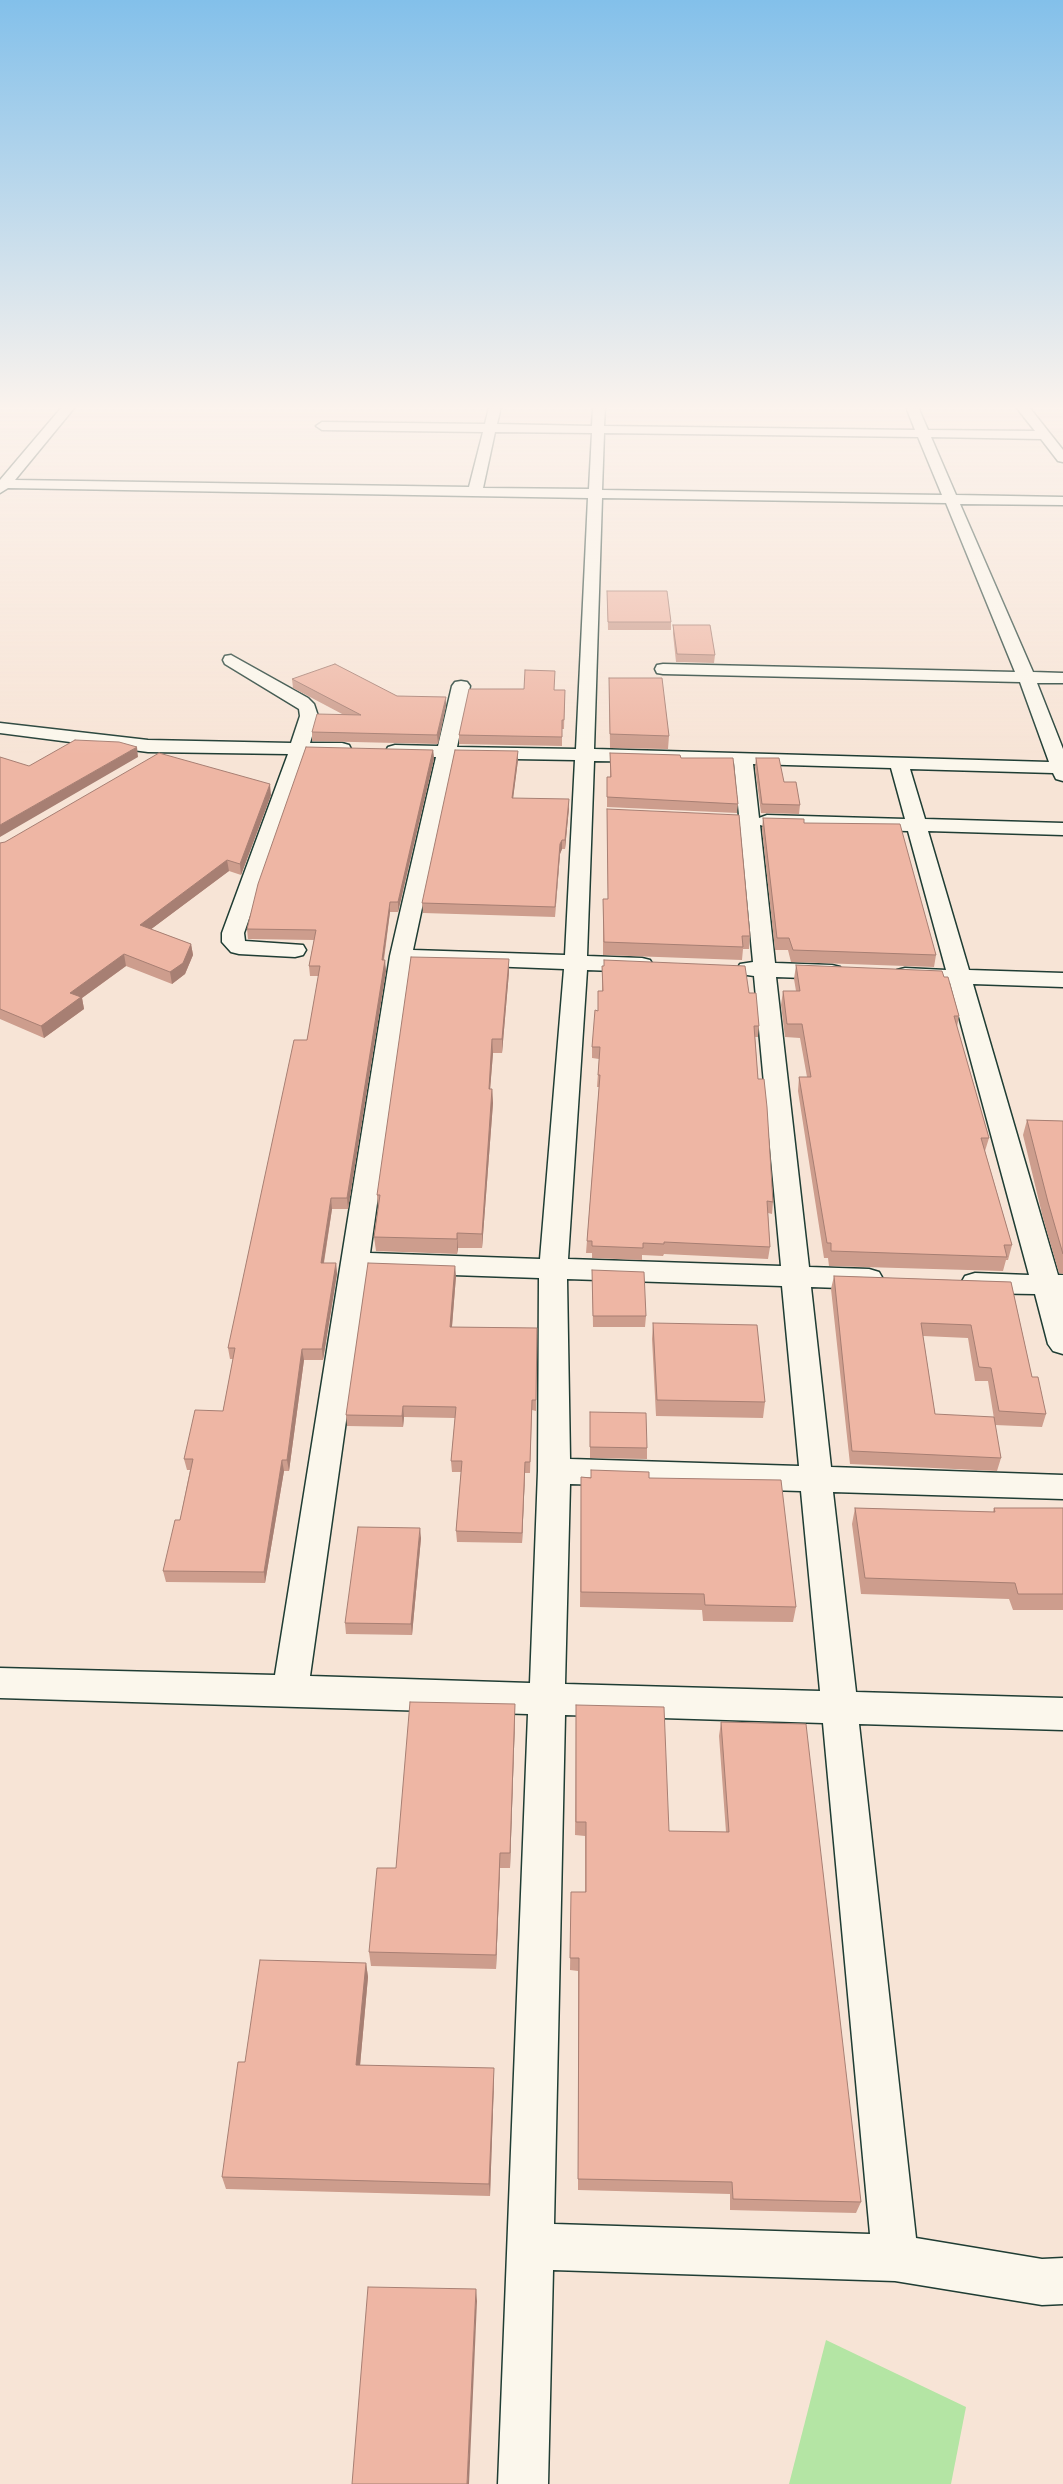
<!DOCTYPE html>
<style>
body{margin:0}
canvas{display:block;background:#f7e4d6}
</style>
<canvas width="1063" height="2484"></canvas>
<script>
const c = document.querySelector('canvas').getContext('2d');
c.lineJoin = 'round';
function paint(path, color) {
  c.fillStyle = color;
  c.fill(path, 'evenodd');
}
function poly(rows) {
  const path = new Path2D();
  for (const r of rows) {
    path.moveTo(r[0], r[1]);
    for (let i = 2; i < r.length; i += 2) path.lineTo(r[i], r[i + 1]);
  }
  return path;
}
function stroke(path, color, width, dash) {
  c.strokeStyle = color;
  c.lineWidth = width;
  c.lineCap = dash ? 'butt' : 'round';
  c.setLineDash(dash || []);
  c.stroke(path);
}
const green = poly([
 [826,2340,966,2407,951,2484,789,2484]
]);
const minor = poly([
 [62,407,75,407,15,480,469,487,483,432,322,430,316,426,322,422,485,424,489,407,501,407,497,424,592,426,593,407,605,407,604,426,915,430,906,407,918,407,928,430,1035,431,1016,407,1029,407,1063,450,1063,462,1058,461,1041,439,931,437,956,495,1063,497,1063,505,960,504,1033,672,1063,673,1063,683,1037,683,1063,749,1063,781,1056,779,1053,773,910,769,925,819,1063,823,1063,835,928,831,969,970,1063,973,1063,987,973,984,1058,1275,1063,1275,1063,1354,1053,1351,1048,1344,1035,1294,975,1293,965,1290,961,1283,965,1276,975,1273,1029,1275,950,983,905,982,897,980,894,975,897,970,905,968,946,970,908,831,767,827,760,825,775,963,832,965,840,967,843,972,840,977,832,979,776,977,809,1267,869,1269,879,1272,883,1279,879,1286,869,1289,811,1287,831,1467,1063,1475,1063,1499,833,1492,856,1692,1063,1698,1063,1730,859,1724,916,2238,1042,2259,1063,2258,1063,2304,1042,2305,895,2281,553,2270,548,2484,498,2484,528,1714,0,1698,0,1668,275,1675,390,956,436,757,395,757,388,755,386,751,388,747,395,745,438,746,452,686,455,682,461,681,467,682,470,686,457,747,576,749,588,498,8,488,0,493,0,480,62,407],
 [495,432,592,433,589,489,483,488,495,432],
 [604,433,918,437,942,495,602,490,604,433],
 [602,498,946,503,1015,672,663,664,657,665,655,669,657,673,663,674,1020,682,1049,762,594,749,602,498],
 [454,758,575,760,565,955,413,950,454,758],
 [594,761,734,763,753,962,740,964,737,969,740,974,754,976,781,1266,568,1259,587,970,642,972,650,970,653,965,650,960,642,958,587,956,594,761],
 [753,764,891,768,905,819,767,815,759,818,753,764],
 [411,963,564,969,540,1259,370,1253,411,963],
 [367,1272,539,1278,538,1471,530,1683,310,1676,367,1272],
 [567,1279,782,1286,799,1466,570,1459,567,1279],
 [570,1484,801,1491,820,1691,565,1684,570,1484],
 [565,1715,823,1723,870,2234,554,2224,565,1715],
 [231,655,308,698,314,704,318,716,310,743,342,743,349,745,351,749,349,753,342,755,306,754,244,933,245,941,303,945,306,950,303,955,295,957,239,954,231,952,222,942,222,933,288,754,148,752,0,733,0,723,148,740,291,743,300,716,299,709,225,664,223,660,225,656,231,655]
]);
const wall = poly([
 [607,591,671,622,671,630,608,630],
 [673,625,715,655,714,663,676,662,673,634],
 [609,678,669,736,668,749,610,748],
 [292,679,397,696,446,706,438,744,312,741,312,732,344,715,293,688],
 [555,690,565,690,564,729,562,729,562,746,459,744,459,735],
 [433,750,434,759,398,912,390,912,384,960,386,971,348,1209,332,1209,324,1263,336,1263,337,1274,323,1360,304,1360,289,1471,284,1471,265,1583,166,1582,163,1571,180,1520,190,1470,187,1470,184,1459,223,1411,233,1359,230,1359,228,1348,307,1040,319,976,310,976,309,966,314,940,248,939,247,929],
 [610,753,681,758,738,804,737,813,607,807,607,777,610,777],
 [756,758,784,782,800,805,799,814,761,813,755,767],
 [518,760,513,798,569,808,565,849,562,849,560,854,555,917,423,913,422,903],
 [271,795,241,875,229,871,151,929,191,944,193,955,185,974,172,984,126,966,82,998,84,1009,44,1038,0,1019,0,843],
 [607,809,750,936,749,949,743,949,742,960,603,955,603,899,608,899],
 [763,818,804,823,936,955,934,967,791,962,788,950,775,950,762,829],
 [796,965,944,977,959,1016,957,1027,989,1138,985,1151,1012,1245,1008,1260,1006,1260,1003,1271,829,1266,828,1258,824,1258,798,1091,799,1077,807,1077,800,1038,785,1037,781,1005,783,991,796,991,794,979],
 [602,966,749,993,759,1026,758,1037,755,1037,758,1079,773,1202,772,1214,768,1213,770,1247,768,1259,664,1254,663,1256,642,1255,642,1260,592,1258,592,1253,586,1253,599,1087,597,1087,599,1059,592,1058,592,1047,598,1011,598,991,602,991],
 [509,972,502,1053,493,1053,490,1089,492,1089,493,1103,482,1248,458,1248,457,1254,376,1251,374,1237,378,1209,377,1195],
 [1027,1120,1063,1121,1063,1274,1059,1273,1043,1218,1023,1135],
 [592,1270,646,1316,645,1327,593,1327],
 [456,1276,452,1327,537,1328,536,1411,532,1410,530,1473,525,1473,522,1543,457,1542,456,1531,461,1472,452,1472,451,1461,455,1418,404,1417,403,1427,347,1426,346,1415],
 [834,1276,1011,1282,1032,1377,1046,1414,1042,1427,995,1425,988,1381,975,1381,968,1338,923,1336,935,1414,1001,1458,997,1471,850,1464,831,1289],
 [653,1323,765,1402,763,1418,656,1416,652,1339],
 [590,1412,647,1448,647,1459,590,1458],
 [581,1477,649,1478,796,1607,793,1622,703,1621,702,1610,580,1607],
 [855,1508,993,1512,994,1508,1063,1508,1063,1610,1013,1610,1009,1599,861,1594,852,1524],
 [421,1538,412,1635,346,1634,345,1623],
 [576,1705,669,1831,726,1832,719,1736,721,1722,861,2202,856,2213,730,2210,730,2194,578,2190,578,1971,570,1970,571,1905,585,1892,585,1836,575,1835],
 [515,1719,510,1868,500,1868,496,1969,371,1966,369,1952,396,1868],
 [366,1963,368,1977,360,2065,494,2081,490,2196,226,2189,222,2177,245,2062]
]);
const shadedWall = poly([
 [446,697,446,706,438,744,437,735],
 [137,747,138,757,0,837,0,825],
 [433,750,434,759,398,912,398,902],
 [518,751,518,760,512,807,512,798],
 [270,784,271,795,241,875,240,864],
 [569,799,569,808,565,849,565,840],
 [562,840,562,849,560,854,555,917,560,844],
 [227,860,229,871,142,936,140,925],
 [390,902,390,912,382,970,382,960],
 [191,944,193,955,185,974,172,984,170,972],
 [124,954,126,966,82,998,84,1009,44,1038,41,1026,70,993],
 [509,959,509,972,502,1053,502,1039],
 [385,960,386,971,348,1209,347,1198],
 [492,1039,493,1053,489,1103,489,1089],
 [492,1089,493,1103,482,1248,482,1234],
 [331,1198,332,1209,322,1273,321,1263],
 [457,1233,458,1248,457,1254],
 [336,1263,337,1274,323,1360,322,1349],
 [455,1266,456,1276,451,1338,450,1327],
 [302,1349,304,1360,289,1471,287,1460],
 [403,1406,404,1417,403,1427,402,1416],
 [282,1460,284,1471,265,1583,264,1572],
 [525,1462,525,1473,522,1543,522,1533],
 [420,1528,421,1538,412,1635,411,1624],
 [515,1704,515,1719,510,1868,510,1853],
 [500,1853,500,1868,496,1969,496,1955],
 [366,1963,368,1977,359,2077,356,2065],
 [494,2068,494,2081,490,2196,489,2184],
 [476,2289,477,2301,469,2484,467,2484]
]);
const building = poly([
 [607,591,667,591,671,622,608,622,607,591],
 [673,625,710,625,715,655,677,654,673,625],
 [335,664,397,696,446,697,437,735,312,732,317,714,361,715,292,679,335,664],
 [525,670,555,671,554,690,565,690,564,720,562,720,562,737,459,735,469,689,524,689,525,670],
 [609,678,662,678,669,736,610,734,609,678],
 [75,740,119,742,137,747,0,825,0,757,29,766,75,740],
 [306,747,433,750,398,902,390,902,382,960,385,960,347,1198,331,1198,321,1263,336,1263,322,1349,302,1349,287,1460,282,1460,264,1572,163,1571,175,1520,180,1520,193,1459,184,1459,195,1410,223,1411,235,1348,228,1348,294,1040,307,1040,320,966,309,966,316,930,247,929,258,884,306,747],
 [455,750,518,751,512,798,569,799,565,840,562,840,560,844,555,907,422,903,455,750],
 [159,753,270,784,240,864,227,860,140,925,191,944,183,963,170,972,124,954,70,993,81,997,41,1026,0,1009,0,843,5,842,159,753],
 [610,753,680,755,681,758,733,758,738,804,607,797,607,777,611,777,610,753],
 [756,758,779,758,784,782,796,782,800,805,762,804,756,758],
 [607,809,739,815,750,936,742,936,743,947,604,942,603,899,608,899,607,809],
 [763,818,804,819,804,823,900,824,936,955,793,950,789,938,777,938,763,818],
 [411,957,509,959,502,1039,492,1039,489,1089,492,1089,482,1234,457,1233,457,1239,374,1237,380,1195,377,1195,411,957],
 [604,960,745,966,749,993,756,993,759,1026,754,1026,758,1079,764,1079,767,1107,773,1202,767,1201,770,1247,664,1242,664,1244,643,1243,643,1248,592,1246,592,1241,587,1241,600,1075,598,1075,600,1047,592,1047,595,1010,598,1011,598,991,603,991,602,966,604,966,604,960],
 [796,965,942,971,944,977,948,977,959,1016,954,1016,989,1138,981,1138,1012,1245,1004,1245,1007,1257,831,1251,831,1243,827,1243,799,1077,811,1077,802,1024,787,1024,783,991,800,991,796,965],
 [1027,1120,1063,1121,1063,1254,1048,1202,1027,1120],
 [368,1263,455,1266,450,1327,537,1328,536,1400,532,1400,530,1462,525,1462,522,1533,456,1531,462,1461,451,1461,456,1407,403,1406,402,1416,346,1415,368,1263],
 [592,1270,644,1272,646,1316,593,1316,592,1270],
 [834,1276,1011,1282,1032,1377,1038,1377,1046,1414,999,1411,991,1368,979,1367,971,1325,921,1323,935,1414,994,1417,1001,1458,852,1451,834,1276],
 [653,1323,757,1325,765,1402,657,1400,653,1323],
 [590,1412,646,1413,647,1448,590,1447,590,1412],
 [591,1470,649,1472,649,1478,781,1480,796,1607,705,1605,704,1594,581,1592,581,1477,591,1478,591,1470],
 [855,1508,995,1512,994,1508,1063,1508,1063,1594,1018,1594,1015,1583,865,1578,855,1508],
 [358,1527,420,1528,411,1624,345,1623,358,1527],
 [410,1702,515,1704,510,1853,500,1853,496,1955,369,1952,377,1868,396,1868,410,1702],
 [576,1705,664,1707,669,1831,729,1832,721,1722,806,1724,861,2202,733,2199,732,2182,578,2179,579,1958,570,1958,571,1892,586,1892,586,1822,576,1822,576,1705],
 [260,1960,366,1963,356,2065,494,2068,489,2184,222,2177,238,2062,245,2062,260,1960],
 [368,2287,476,2289,467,2484,352,2484,368,2287]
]);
paint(green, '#b4e5a4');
stroke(minor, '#1f3d34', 3);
paint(minor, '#fbf7ec');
paint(wall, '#cd9d8d');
paint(shadedWall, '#a77f73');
paint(building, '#eeb6a4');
stroke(building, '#a77f73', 1);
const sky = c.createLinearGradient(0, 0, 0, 755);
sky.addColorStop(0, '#83c0ea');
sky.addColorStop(0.54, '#fbf3ed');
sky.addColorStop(1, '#fbf3ed00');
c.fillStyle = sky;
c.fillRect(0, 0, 1063, 755);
</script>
